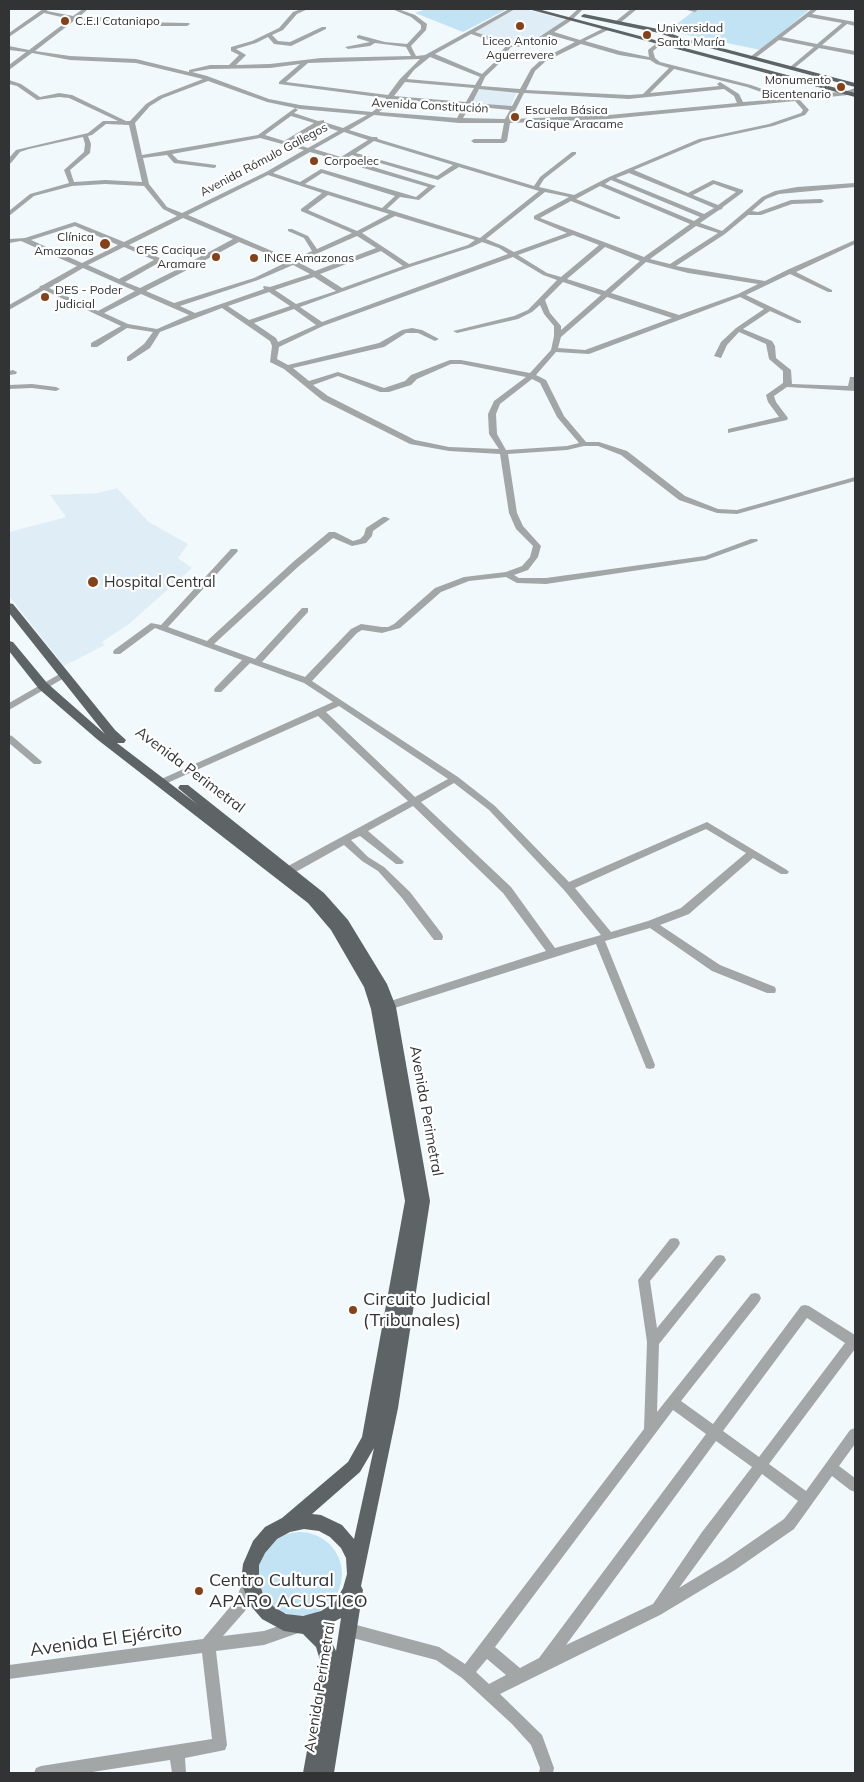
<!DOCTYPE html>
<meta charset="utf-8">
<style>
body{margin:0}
#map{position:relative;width:864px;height:1782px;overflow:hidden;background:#f2f9fc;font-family:Mulish,sans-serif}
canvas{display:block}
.frame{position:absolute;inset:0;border:10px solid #313335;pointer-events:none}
</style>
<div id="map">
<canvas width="864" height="1782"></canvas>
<div class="frame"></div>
</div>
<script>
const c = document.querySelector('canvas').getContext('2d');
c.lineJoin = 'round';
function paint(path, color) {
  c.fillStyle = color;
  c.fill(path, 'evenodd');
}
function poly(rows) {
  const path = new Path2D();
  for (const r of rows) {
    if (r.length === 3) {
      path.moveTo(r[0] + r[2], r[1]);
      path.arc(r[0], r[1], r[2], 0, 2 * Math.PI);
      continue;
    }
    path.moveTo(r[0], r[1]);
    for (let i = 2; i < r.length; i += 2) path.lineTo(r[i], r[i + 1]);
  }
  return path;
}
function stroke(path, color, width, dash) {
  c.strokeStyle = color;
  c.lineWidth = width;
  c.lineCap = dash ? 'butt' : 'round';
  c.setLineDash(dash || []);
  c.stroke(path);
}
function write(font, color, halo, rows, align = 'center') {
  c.font = font + ' Mulish,sans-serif';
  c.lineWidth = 4.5;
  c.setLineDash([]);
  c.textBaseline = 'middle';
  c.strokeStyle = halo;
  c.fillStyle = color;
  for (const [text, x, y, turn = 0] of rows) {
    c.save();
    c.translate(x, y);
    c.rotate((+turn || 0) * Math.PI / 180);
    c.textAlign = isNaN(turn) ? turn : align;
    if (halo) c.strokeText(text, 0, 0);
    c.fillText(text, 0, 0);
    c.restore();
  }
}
const built = poly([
 [515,9,525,9,566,20,527,44,513,44,474,32],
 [479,88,517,91,511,106,472,103],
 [117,488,149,522,188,544,178,558,192,568,129,624,102,642,105,645,64,666,9,596,9,532,66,517,50,495,98,493]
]);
const green = poly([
 [426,9,507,9,463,32,415,13],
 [696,9,810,9,761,50,668,31],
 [300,1574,42]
]);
const minor = poly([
 [43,9,48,9,47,11,73,16,83,9,88,9,79,17,124,18,137,22,189,23,190,24,187,26,137,26,124,22,75,20,35,51,70,56,136,59,189,72,189,70,210,65,229,65,239,55,231,51,231,47,252,41,279,28,293,12,301,9,308,9,297,14,283,30,272,35,278,41,290,42,322,27,326,27,326,29,291,46,274,44,268,37,256,43,236,49,246,55,236,65,270,64,321,58,411,56,406,47,375,43,370,46,348,49,345,47,370,42,357,38,357,36,359,35,385,42,407,44,421,29,421,25,411,17,392,9,398,9,415,15,427,24,426,30,411,46,416,56,425,55,509,9,515,9,475,32,509,43,530,43,568,18,578,9,583,9,572,20,554,32,580,40,604,28,608,28,608,30,585,41,620,51,649,57,648,50,658,42,662,42,662,44,653,51,655,58,660,62,751,85,765,90,775,99,847,91,855,88,855,92,848,95,800,100,809,110,805,115,773,126,703,141,634,170,688,193,713,180,743,190,743,192,723,207,722,209,719,210,700,223,722,231,762,197,775,191,797,187,855,183,855,187,779,194,766,199,752,211,758,212,791,200,821,199,824,201,821,203,792,204,761,215,748,215,725,234,676,266,765,281,787,270,855,240,855,244,796,272,832,290,832,292,828,292,790,274,746,295,801,321,801,323,797,323,770,311,743,329,772,341,775,346,776,358,791,370,792,384,848,386,850,377,855,377,855,391,787,387,774,396,776,402,788,418,787,420,728,433,728,429,779,417,768,402,766,395,783,383,783,371,769,359,766,344,739,332,727,345,721,358,714,356,721,342,736,328,764,309,740,297,589,354,556,352,536,375,546,380,564,416,586,442,599,442,627,451,685,496,718,509,737,510,855,477,855,481,737,514,717,513,679,500,621,455,598,446,584,446,567,450,508,454,517,513,523,526,541,546,538,557,528,570,514,575,519,578,546,578,705,556,751,539,757,539,758,541,706,560,546,584,517,583,506,577,469,581,441,592,400,628,382,633,362,630,357,633,312,681,458,777,495,806,569,882,707,822,787,870,789,872,787,874,781,874,753,858,689,914,660,925,720,965,775,987,776,990,775,993,767,993,712,971,650,928,605,941,655,1065,654,1068,650,1069,646,1068,645,1065,596,944,382,1012,378,1011,377,1008,378,1005,546,951,503,893,413,806,368,831,402,860,404,862,402,864,396,864,360,836,351,840,368,857,384,867,410,892,442,934,443,937,442,940,434,940,402,898,378,871,362,861,344,845,285,878,277,878,276,875,277,872,408,801,318,716,165,784,159,784,157,782,159,780,333,702,304,683,250,663,221,692,215,692,214,690,215,688,242,660,155,628,120,654,114,654,113,652,114,650,151,623,161,625,231,549,237,549,238,551,168,627,207,641,293,562,329,532,335,532,353,541,360,539,364,535,366,528,383,517,386,517,390,519,373,531,372,536,366,543,352,546,333,538,299,566,214,644,255,659,302,608,308,608,308,612,262,662,305,677,351,629,361,624,382,627,388,627,394,624,435,588,464,577,506,572,522,566,530,557,533,546,516,529,509,513,500,454,449,451,410,444,322,400,284,369,270,362,272,346,270,341,222,308,160,332,150,348,130,361,127,361,127,357,144,344,153,332,127,328,97,347,91,347,91,343,121,326,44,290,9,310,9,305,39,288,40,286,43,285,77,266,21,241,9,243,9,239,25,238,75,222,124,242,177,216,163,209,144,186,105,184,72,186,34,196,9,216,9,211,30,194,69,183,64,170,84,152,85,144,83,137,29,149,20,152,11,163,9,164,9,158,16,150,88,133,103,121,118,121,69,98,59,97,37,100,17,86,9,84,9,80,21,84,40,97,59,93,72,95,126,121,130,121,146,104,159,96,203,79,136,63,70,60,32,53,9,70,9,65,26,52,9,50,9,46,29,50,70,19,44,13,9,37,9,33,43,9],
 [471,34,506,46,500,53,501,56,482,74,435,54,471,34],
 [550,35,575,42,542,59,531,69,520,89,481,86,485,77,506,57,506,53,511,47,533,46,550,35],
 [581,44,619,55,650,60,656,64,669,68,643,94,629,95,526,90,535,71,546,61,581,44],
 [430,57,480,77,475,85,407,79,414,70,430,57],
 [420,59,400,79,388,95,286,82,308,63,420,59],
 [300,64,279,82,279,84,386,98,380,106,372,112,300,105,269,99,207,76,192,72,210,69,270,68,300,64],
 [674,69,747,87,761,92,769,100,743,102,739,94,720,82,717,84,719,86,650,93,674,69],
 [208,81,267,102,300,109,367,115,343,128,324,122,324,120,318,121,294,113,298,110,295,108,258,135,142,155,135,123,150,106,163,98,208,81],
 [405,82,474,88,466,102,394,96,405,82],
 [479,89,519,93,512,106,472,103,479,89],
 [724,89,734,96,737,103,609,115,511,119,524,93,629,99,724,89],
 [391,99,464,105,457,118,379,112,384,108,391,99],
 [795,101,803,110,801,113,769,124,699,139,609,177,574,195,539,187,544,179,576,154,576,152,572,152,540,177,534,186,378,139,377,137,372,137,349,130,374,115,459,123,504,123,501,139,474,139,471,141,474,143,504,143,507,141,510,123,609,119,795,101],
 [470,106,510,110,505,119,463,118,470,106],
 [291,116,314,123,284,141,265,135,291,116],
 [106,124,129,125,142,182,105,180,74,182,70,170,90,153,91,144,88,136,92,135,106,124],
 [320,125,338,131,308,148,290,142,320,125],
 [344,132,368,140,341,157,314,149,344,132],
 [260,138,304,150,266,172,182,213,167,207,149,184,143,158,167,155,174,163,214,168,216,167,216,165,178,160,172,154,260,138],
 [374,141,453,165,437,176,356,153,374,141],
 [310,152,342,161,352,155,367,160,360,165,360,167,428,187,416,197,321,169,300,182,273,173,310,152],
 [373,161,438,180,459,167,539,191,480,238,387,209,400,197,419,200,436,186,367,165,373,161],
 [322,173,395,196,382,208,305,184,322,173],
 [629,173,686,196,714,208,704,214,616,178,629,173],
 [268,175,322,193,301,209,301,211,352,233,317,249,308,236,292,229,288,229,288,231,304,238,312,251,293,260,188,215,268,175],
 [611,180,700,217,694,221,605,184,611,180],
 [714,184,736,192,718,205,693,195,714,184],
 [600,186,690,224,644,257,540,218,571,201,616,219,620,219,620,217,576,199,600,186],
 [545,192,569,197,534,216,534,219,567,233,514,252,503,246,486,239,545,192],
 [328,195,389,214,357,231,308,210,328,195],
 [395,216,475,240,468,245,409,264,362,233,395,216],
 [183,218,233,239,181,267,129,245,183,218],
 [75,226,118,245,82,263,31,240,75,226],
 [696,226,718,233,670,264,650,259,696,226],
 [573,235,599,245,561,277,547,273,518,255,573,235],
 [357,236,376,248,315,271,298,262,357,236],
 [239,242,287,262,254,278,174,303,146,291,185,271,239,242],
 [482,242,499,248,508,254,322,322,300,307,410,267,472,247,482,242],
 [124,247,154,260,119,279,88,265,124,247],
 [605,247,640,261,605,291,567,279,605,247],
 [381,251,403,266,342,288,320,274,381,251],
 [513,257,543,275,557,280,528,310,514,316,453,331,457,333,518,319,532,312,540,305,544,314,554,326,554,336,551,350,530,373,461,360,450,360,411,375,405,381,384,388,338,372,309,381,293,368,384,347,406,333,418,333,435,341,439,339,422,330,412,328,402,330,379,343,288,365,277,359,279,347,323,326,513,257],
 [160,262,176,270,140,288,125,282,160,262],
 [646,262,688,273,758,284,738,294,679,315,611,293,646,262],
 [293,265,310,274,270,287,264,286,263,287,264,289,195,313,180,306,258,280,293,265],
 [83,268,135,291,98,311,49,288,83,268],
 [314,277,336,291,296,304,275,290,314,277],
 [563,282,601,295,561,330,561,326,550,313,545,300,563,282],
 [269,292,290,306,249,320,228,306,269,292],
 [141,294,189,315,157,329,128,324,104,313,141,294],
 [607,297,672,318,585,350,558,348,561,337,607,297],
 [294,309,316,325,278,342,276,338,254,323,294,309],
 [451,364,461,364,526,377,494,401,488,414,489,434,499,449,449,447,415,440,328,396,313,385,338,376,380,392,389,392,411,385,417,379,451,364],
 [532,379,540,383,557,417,579,443,567,446,506,450,497,434,496,414,500,404,532,379],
 [339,706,448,779,415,797,326,712,339,706],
 [454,783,489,810,564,890,601,935,555,948,511,887,421,802,454,783],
 [706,829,746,853,681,908,648,921,611,932,575,888,706,829],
 [631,9,637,9,620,23,616,23,616,21,631,9],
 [683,9,699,9,695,12,683,9],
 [812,9,818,9,812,14,855,22,855,26,847,24,822,45,855,51,855,55,819,48,792,70,789,68,790,67,814,47,779,40,754,59,750,59,750,57,812,9],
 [808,17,842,23,817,44,782,37,808,17],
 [13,370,17,372,16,374,9,375,9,371,13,370],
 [32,384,56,387,60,389,56,391,32,388,9,389,9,385,32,384],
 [63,672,67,675,66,677,9,710,9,703,63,672],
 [9,735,12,736,40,760,42,762,40,764,34,764,9,743,9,735],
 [674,1238,678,1239,680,1243,678,1247,650,1281,657,1328,716,1256,720,1255,724,1256,726,1260,659,1344,657,1412,751,1294,755,1293,759,1294,761,1298,759,1302,681,1401,713,1424,801,1306,805,1305,809,1306,855,1335,855,1349,769,1464,806,1491,850,1430,855,1428,855,1444,839,1466,855,1478,855,1492,850,1490,832,1476,794,1529,735,1570,660,1615,500,1694,542,1735,554,1768,553,1773,539,1773,540,1768,531,1745,512,1724,462,1678,436,1660,349,1637,344,1635,342,1630,344,1625,349,1623,439,1647,465,1664,644,1429,647,1342,638,1280,670,1239,674,1238],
 [807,1318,845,1343,759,1457,723,1431,807,1318],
 [673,1410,706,1434,539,1658,520,1668,495,1647,673,1410],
 [716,1441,752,1467,702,1532,653,1604,566,1645,716,1441],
 [762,1474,798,1501,784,1519,725,1560,679,1588,762,1474],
 [487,1659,506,1675,489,1684,476,1672,487,1659],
 [250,1575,255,1577,257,1582,245,1611,223,1636,264,1631,299,1619,304,1621,306,1626,304,1631,264,1645,216,1651,227,1745,225,1750,185,1758,186,1773,172,1773,170,1760,86,1773,34,1773,36,1768,41,1766,212,1739,202,1653,9,1679,9,1665,203,1639,235,1601,245,1577,250,1575]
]);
const major = poly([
 [528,9,538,9,855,93,855,97,528,9],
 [584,14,663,30,680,37,855,83,855,87,676,39,659,33,582,17,581,16,584,14],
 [9,603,13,604,115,730,126,740,124,743,117,743,197,804,178,788,180,785,188,785,324,893,348,920,387,984,396,1007,430,1201,398,1408,361,1586,363,1590,334,1773,303,1773,322,1667,316,1647,303,1634,284,1631,262,1619,250,1605,241,1582,243,1564,253,1541,265,1527,282,1518,348,1462,362,1437,405,1201,371,1009,364,987,331,930,308,903,98,740,39,689,9,651,9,641,13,642,47,683,105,734,9,613,9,603],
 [374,1448,354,1539,342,1525,321,1515,312,1514,360,1472,374,1448],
 [304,1529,319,1531,330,1537,341,1548,346,1558,347,1574,343,1588,335,1602,321,1611,303,1616,286,1614,274,1607,263,1594,259,1582,259,1565,265,1553,277,1539,290,1532,304,1529],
 [341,1618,336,1651,328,1635,322,1628,341,1618]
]);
const markers = [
 [65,21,5,"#854117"],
 [520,26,5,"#854117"],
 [647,35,5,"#854117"],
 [841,87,5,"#854117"],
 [515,117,5,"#854117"],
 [314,161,5,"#854117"],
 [105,244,6,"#854117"],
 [216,257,5,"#854117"],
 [254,258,5,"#854117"],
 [45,297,5,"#854117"],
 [93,582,6,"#854117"],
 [353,1310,5,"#854117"],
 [199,1591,5,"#854117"]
];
const farPoinames = [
 ["C.E.I Cataniapo",75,21],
 ["Universidad",657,28],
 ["Santa María",657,42],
 ["Liceo Antonio",520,41,"center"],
 ["Aguerrevere",520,55,"center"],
 ["Monumento",831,80,"right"],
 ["Bicentenario",831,94,"right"],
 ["Escuela Básica",525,110],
 ["Casique Aracame",525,124],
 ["Corpoelec",324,161],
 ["Clínica",94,237,"right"],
 ["Amazonas",94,251,"right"],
 ["CFS Cacique",206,250,"right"],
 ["Aramare",206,264,"right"],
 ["INCE Amazonas",264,258],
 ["DES - Poder",55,290],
 ["Judicial",55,304]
];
const farStreetnames = [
 ["Avenida Constitución",430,106,3],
 ["Avenida Rómulo Gallegos",264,160,-28]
];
const poiNames = [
 ["Hospital Central",104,582]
];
const streetNames = [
 ["Avenida Perimetral",190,770,37],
 ["Avenida Perimetral",426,1111,80],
 ["Avenida Perimetral",320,1687,-81]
];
const nearPoinames = [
 ["Circuito Judicial",363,1300],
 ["(Tribunales)",363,1321],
 ["Centro Cultural",209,1581],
 ["APARO ACUSTICO",209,1602]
];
const nearStreetnames = [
 ["Avenida El Ejército",106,1640,-8]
];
paint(built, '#dfeef6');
paint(green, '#c2e3f3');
paint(minor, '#a3a6a7');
paint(major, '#5e6366');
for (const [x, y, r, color] of markers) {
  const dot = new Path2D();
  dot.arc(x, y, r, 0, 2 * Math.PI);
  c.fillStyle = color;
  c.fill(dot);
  stroke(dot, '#fff', 2);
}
write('12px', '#313335', '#fff', farPoinames, 'left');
write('12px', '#313335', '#fff', farStreetnames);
write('15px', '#313335', '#fff', poiNames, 'left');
write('15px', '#313335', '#fff', streetNames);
write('18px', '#313335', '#fff', nearPoinames, 'left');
write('18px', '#313335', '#fff', nearStreetnames);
</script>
